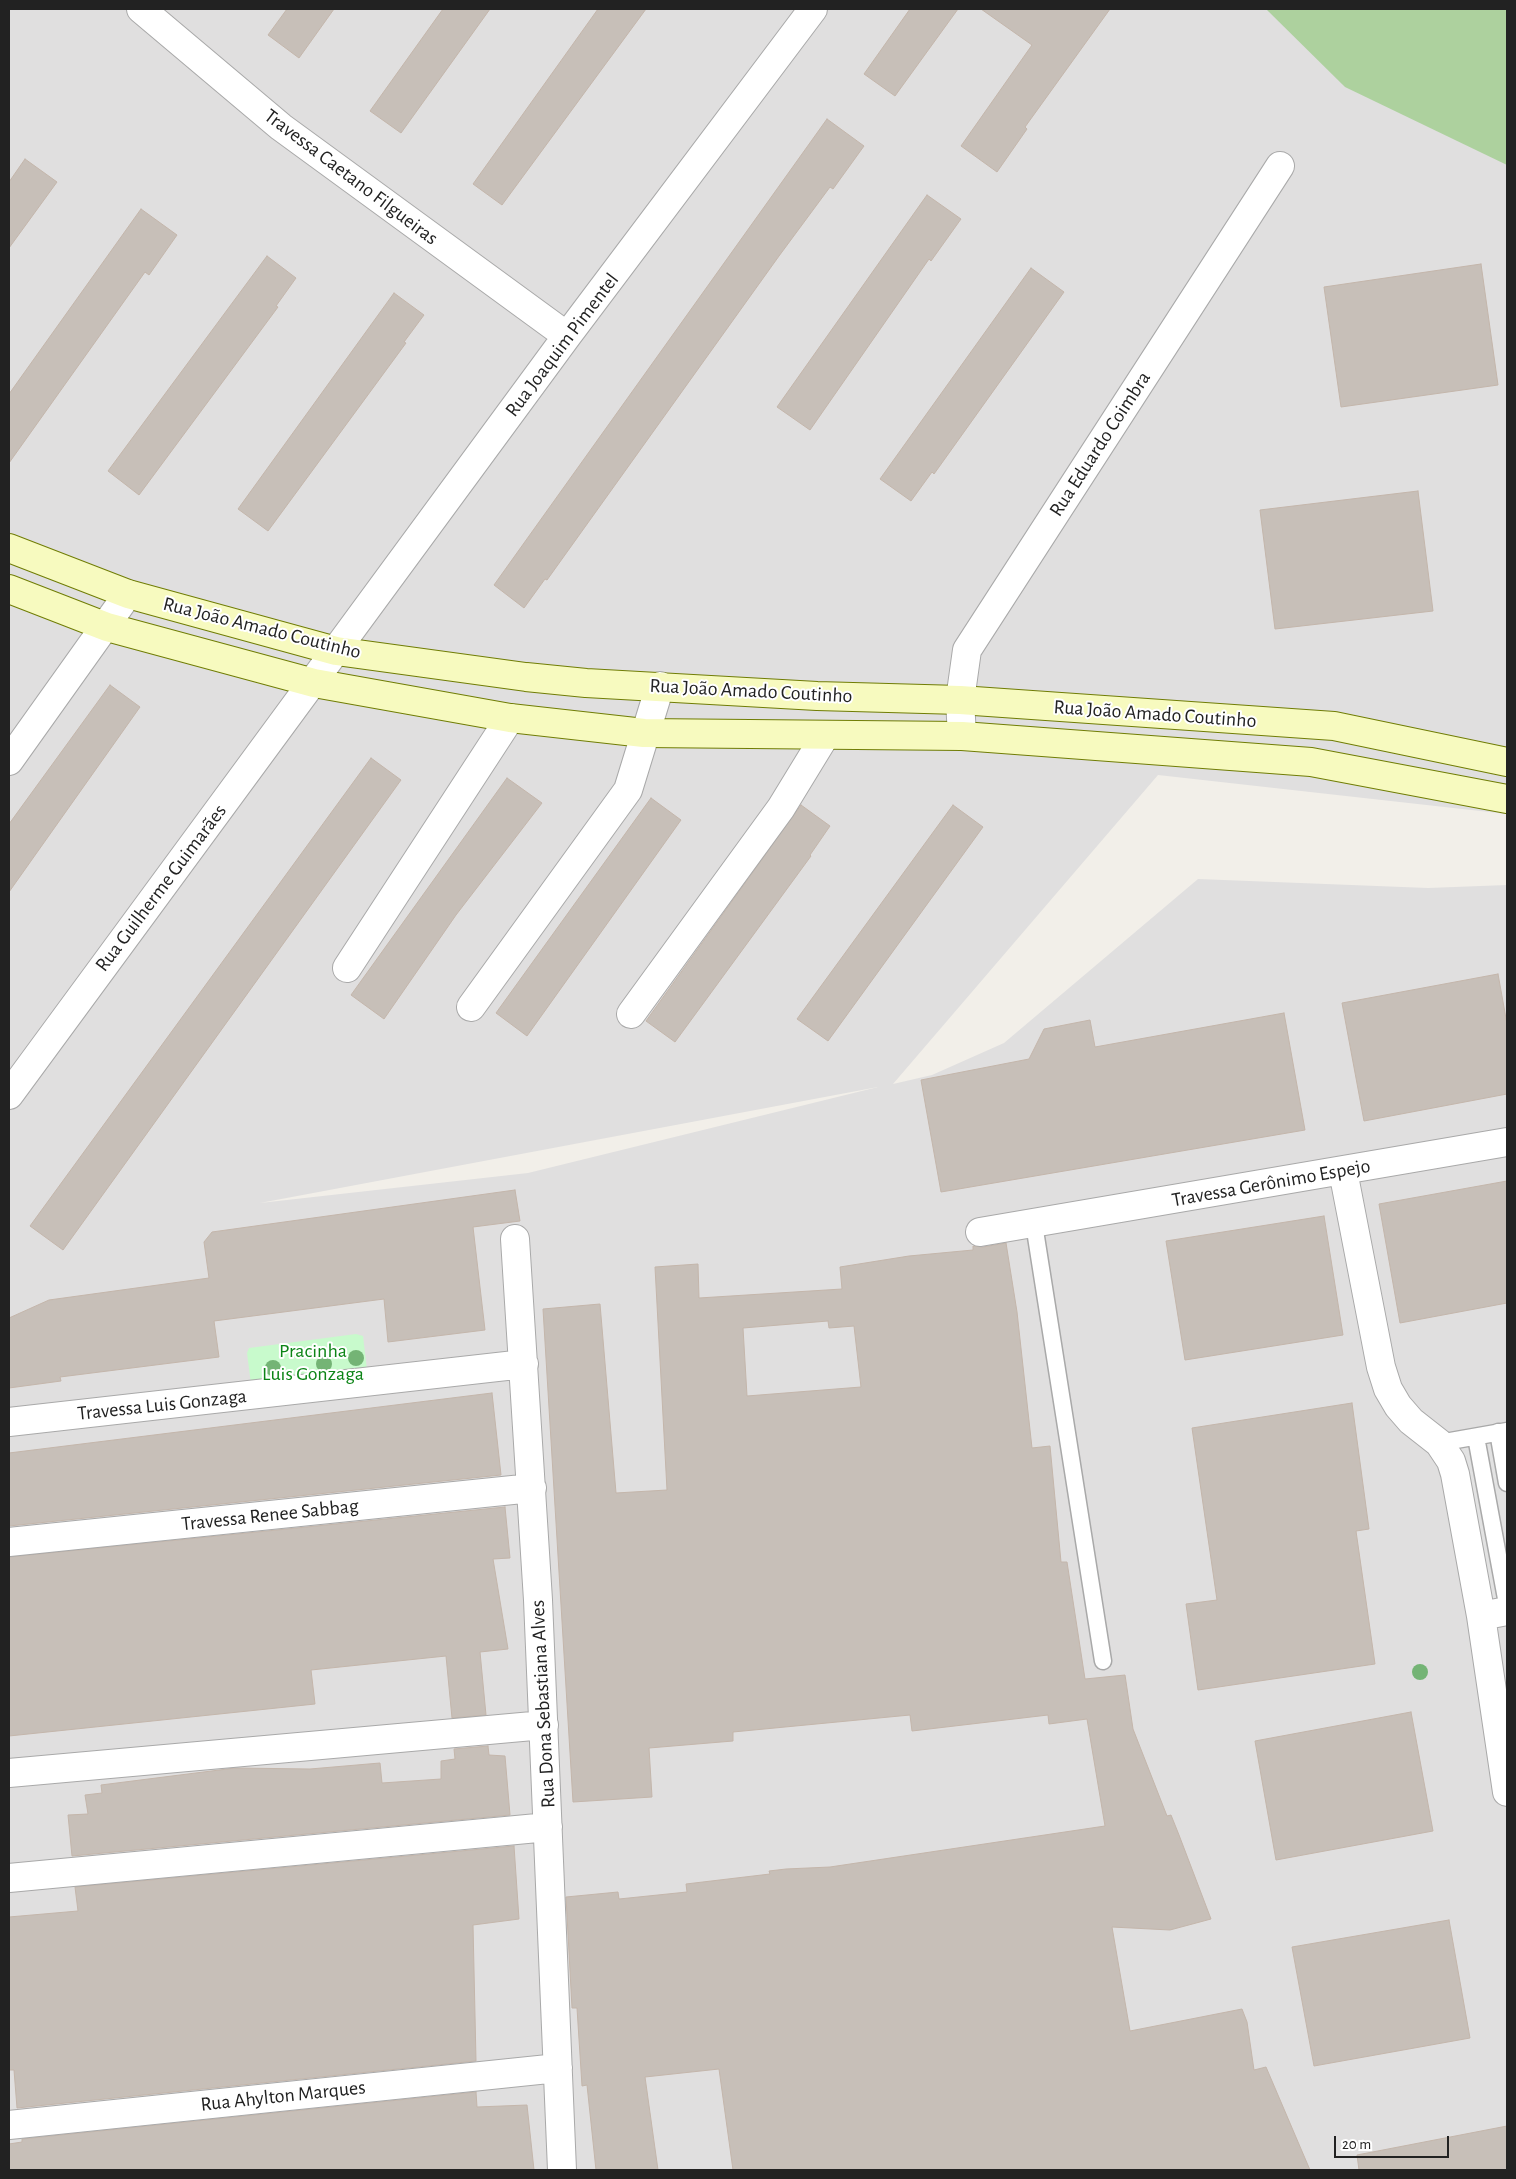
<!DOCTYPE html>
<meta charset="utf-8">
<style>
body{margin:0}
#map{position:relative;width:1516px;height:2179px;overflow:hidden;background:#f2efe9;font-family:"Alegreya Sans",sans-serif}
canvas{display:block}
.frame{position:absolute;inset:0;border:10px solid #222;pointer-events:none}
.scale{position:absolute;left:1334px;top:2136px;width:115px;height:22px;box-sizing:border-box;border:2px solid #222;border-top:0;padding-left:6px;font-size:15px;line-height:18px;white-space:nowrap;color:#222;-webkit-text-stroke:4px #fff;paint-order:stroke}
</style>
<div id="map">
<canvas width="1516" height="2179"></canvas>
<div class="frame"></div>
<div class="scale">20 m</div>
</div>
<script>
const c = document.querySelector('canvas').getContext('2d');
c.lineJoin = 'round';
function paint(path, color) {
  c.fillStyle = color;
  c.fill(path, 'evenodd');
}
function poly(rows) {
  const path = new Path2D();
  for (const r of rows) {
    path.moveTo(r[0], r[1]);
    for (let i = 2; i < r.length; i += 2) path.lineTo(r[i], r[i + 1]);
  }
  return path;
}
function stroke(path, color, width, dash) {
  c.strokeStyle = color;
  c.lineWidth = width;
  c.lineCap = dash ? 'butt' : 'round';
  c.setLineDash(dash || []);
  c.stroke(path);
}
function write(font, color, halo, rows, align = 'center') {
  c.font = font + ' "Alegreya Sans",sans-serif';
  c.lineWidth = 4;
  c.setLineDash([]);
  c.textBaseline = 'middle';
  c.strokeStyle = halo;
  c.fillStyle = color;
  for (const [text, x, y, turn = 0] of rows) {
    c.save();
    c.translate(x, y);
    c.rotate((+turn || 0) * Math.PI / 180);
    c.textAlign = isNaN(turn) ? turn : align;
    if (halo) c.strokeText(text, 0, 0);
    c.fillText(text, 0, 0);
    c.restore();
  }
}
const residential = poly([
 [9,9,1392,9,1507,83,1507,814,1158,775,893,1084,932,1075,1004,1043,1198,879,1428,888,1507,885,1507,2170,9,2170],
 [878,1087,528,1173,260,1203]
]);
const forest = poly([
 [1266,9,1507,9,1507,165,1345,87]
]);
const park = poly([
 [356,1334,363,1336,368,1378,252,1392,247,1353,249,1348]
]);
const parking = poly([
 [1507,1429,1507,1603,1482,1607,1455,1438]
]);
const building = poly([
 [287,9,334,9,299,58,268,35,287,9],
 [443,9,490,9,401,133,370,111,443,9],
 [598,9,646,9,502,205,473,184,598,9],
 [910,9,958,9,895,96,864,74,910,9],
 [981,9,1110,9,1025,127,1027,129,997,172,961,146,1032,45,981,9],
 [827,119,864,146,833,189,830,187,779,256,547,580,545,579,524,608,494,585,827,119],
 [25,159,57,182,9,248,9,182,25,159],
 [927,195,961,219,931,261,929,259,810,430,777,407,927,195],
 [141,209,177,235,149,275,145,272,9,463,9,394,141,209],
 [267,256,296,278,276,306,278,307,139,495,108,471,267,256],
 [1481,264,1498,385,1341,407,1324,287,1481,264],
 [1031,268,1064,292,934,474,932,472,911,501,880,479,1031,268],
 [394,293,424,315,404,342,406,343,268,531,238,509,394,293],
 [1418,491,1433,611,1275,629,1260,510,1418,491],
 [110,685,140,707,9,892,9,824,110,685],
 [371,758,401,780,63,1250,30,1226,371,758],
 [507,778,542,803,456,915,384,1019,351,995,507,778],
 [651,798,681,820,527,1036,496,1013,651,798],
 [801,805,830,826,810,855,811,856,675,1042,646,1021,801,805],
 [953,805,983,827,828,1041,797,1019,953,805],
 [1498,974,1507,1024,1507,1094,1364,1121,1342,1003,1498,974],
 [1284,1013,1305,1130,941,1192,921,1080,1029,1059,1044,1029,1090,1020,1095,1047,1284,1013],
 [1507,1181,1507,1303,1400,1323,1379,1204,1507,1181],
 [515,1190,520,1221,473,1227,485,1330,388,1342,384,1299,214,1321,219,1357,60,1377,61,1381,9,1388,9,1318,49,1300,209,1278,204,1242,212,1232,515,1190],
 [1324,1216,1343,1335,1185,1360,1166,1241,1324,1216],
 [1006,1243,1017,1312,1032,1448,1050,1446,1061,1562,1067,1562,1085,1679,1125,1675,1133,1729,1167,1816,1171,1815,1179,1835,1211,1919,1170,1930,1112,1927,1130,2031,1242,2009,1247,2022,1254,2070,1266,2067,1310,2170,733,2170,719,2069,645,2077,658,2170,596,2170,587,2085,582,2086,577,2008,572,2008,566,1897,618,1892,619,1899,687,1892,686,1884,770,1874,769,1871,786,1869,830,1867,1105,1826,1087,1719,1049,1724,1048,1715,912,1731,910,1715,733,1732,733,1741,649,1748,652,1797,573,1802,543,1309,600,1304,616,1493,667,1490,655,1267,698,1264,699,1298,842,1289,840,1267,909,1256,973,1250,973,1246,983,1247,1006,1243],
 [828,1321,829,1328,854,1326,861,1387,747,1396,743,1328,828,1321],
 [492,1393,501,1475,9,1526,9,1453,492,1393],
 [1352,1403,1369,1529,1356,1531,1375,1664,1198,1690,1186,1604,1217,1600,1192,1428,1352,1403],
 [505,1507,510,1558,493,1559,508,1649,480,1652,486,1715,452,1718,446,1656,311,1670,315,1704,9,1736,9,1557,505,1507],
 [1411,1712,1433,1831,1276,1860,1255,1741,1411,1712],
 [488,1746,489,1755,505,1756,510,1815,72,1856,68,1815,88,1814,85,1795,102,1793,101,1785,235,1768,310,1769,380,1763,382,1783,441,1779,441,1761,455,1759,454,1749,488,1746],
 [514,1846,519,1919,473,1925,476,2061,17,2108,14,2070,9,2070,9,1917,78,1911,75,1887,514,1846],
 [1449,1920,1470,2038,1314,2066,1292,1947,1449,1920],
 [476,2092,477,2107,527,2105,534,2170,9,2170,9,2144,22,2142,22,2139,476,2092],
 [1507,2126,1507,2170,1359,2170,1357,2155,1507,2126]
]);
const lane = poly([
 [1034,1224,1103,1661],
 [1498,1432,1507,1483],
 [1476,1437,1507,1604],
 [1439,1443,1507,1431]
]);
const street = poly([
 [141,9,281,127,567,336],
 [962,736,960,700,967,650,1280,166],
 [9,761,128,594],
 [347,968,510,718],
 [471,1007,628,790,660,686],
 [631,1014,781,808,825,736],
 [9,1095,567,336,813,9],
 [1343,1171,1381,1367,1388,1389,1398,1406,1411,1421,1439,1443,1451,1461,1455,1474,1481,1616,1507,1792],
 [980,1232,1507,1142],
 [515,1239,538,1600,562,2170],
 [9,1422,524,1364],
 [9,1542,532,1488],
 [1481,1616,1507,1611],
 [9,1773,544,1725],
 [9,1878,548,1827],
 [9,2125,558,2068]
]);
const secondary = poly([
 [9,548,128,594,336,651,526,677,586,683,817,696,960,700,1334,726,1507,762],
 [9,589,107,627,314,683,510,718,644,733,962,736,1311,762,1507,799]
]);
const trees = [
 [356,1358],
 [324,1364],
 [273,1368],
 [1420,1672]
];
const streetNames = [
 ["Travessa Caetano Filgueiras",351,177,37],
 ["Rua Joaquim Pimentel",562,345,-53],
 ["Rua Eduardo Coimbra",1100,444,-57],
 ["Rua João Amado Coutinho",262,628,14],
 ["Rua João Amado Coutinho",751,691,3],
 ["Rua João Amado Coutinho",1155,714,4],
 ["Rua Guilherme Guimarães",161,888,-53],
 ["Travessa Gerônimo Espejo",1271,1183,-10],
 ["Travessa Luis Gonzaga",162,1405,-6],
 ["Travessa Renee Sabbag",270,1515,-6],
 ["Rua Dona Sebastiana Alves",543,1704,-93],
 ["Rua Ahylton Marques",283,2096,-6]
];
const parkNames = [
 ["Pracinha",313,1351],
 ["Luis Gonzaga",313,1374]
];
paint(residential, '#e0dfdf');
paint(forest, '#add19e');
paint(park, '#c8facc');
paint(parking, '#e2e2e2');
paint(building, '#c7bfb8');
stroke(building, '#c4b6ab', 1);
stroke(lane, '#a9a9a9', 19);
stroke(street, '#a9a9a9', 30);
stroke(secondary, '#707d05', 30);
stroke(lane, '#fff', 16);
stroke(street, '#fff', 28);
stroke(secondary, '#f7fabf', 28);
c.fillStyle = '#74b475';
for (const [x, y] of trees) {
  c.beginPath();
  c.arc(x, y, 8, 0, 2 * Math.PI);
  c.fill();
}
write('20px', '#222', '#fff', streetNames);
write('20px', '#0c8416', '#fff', parkNames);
</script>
